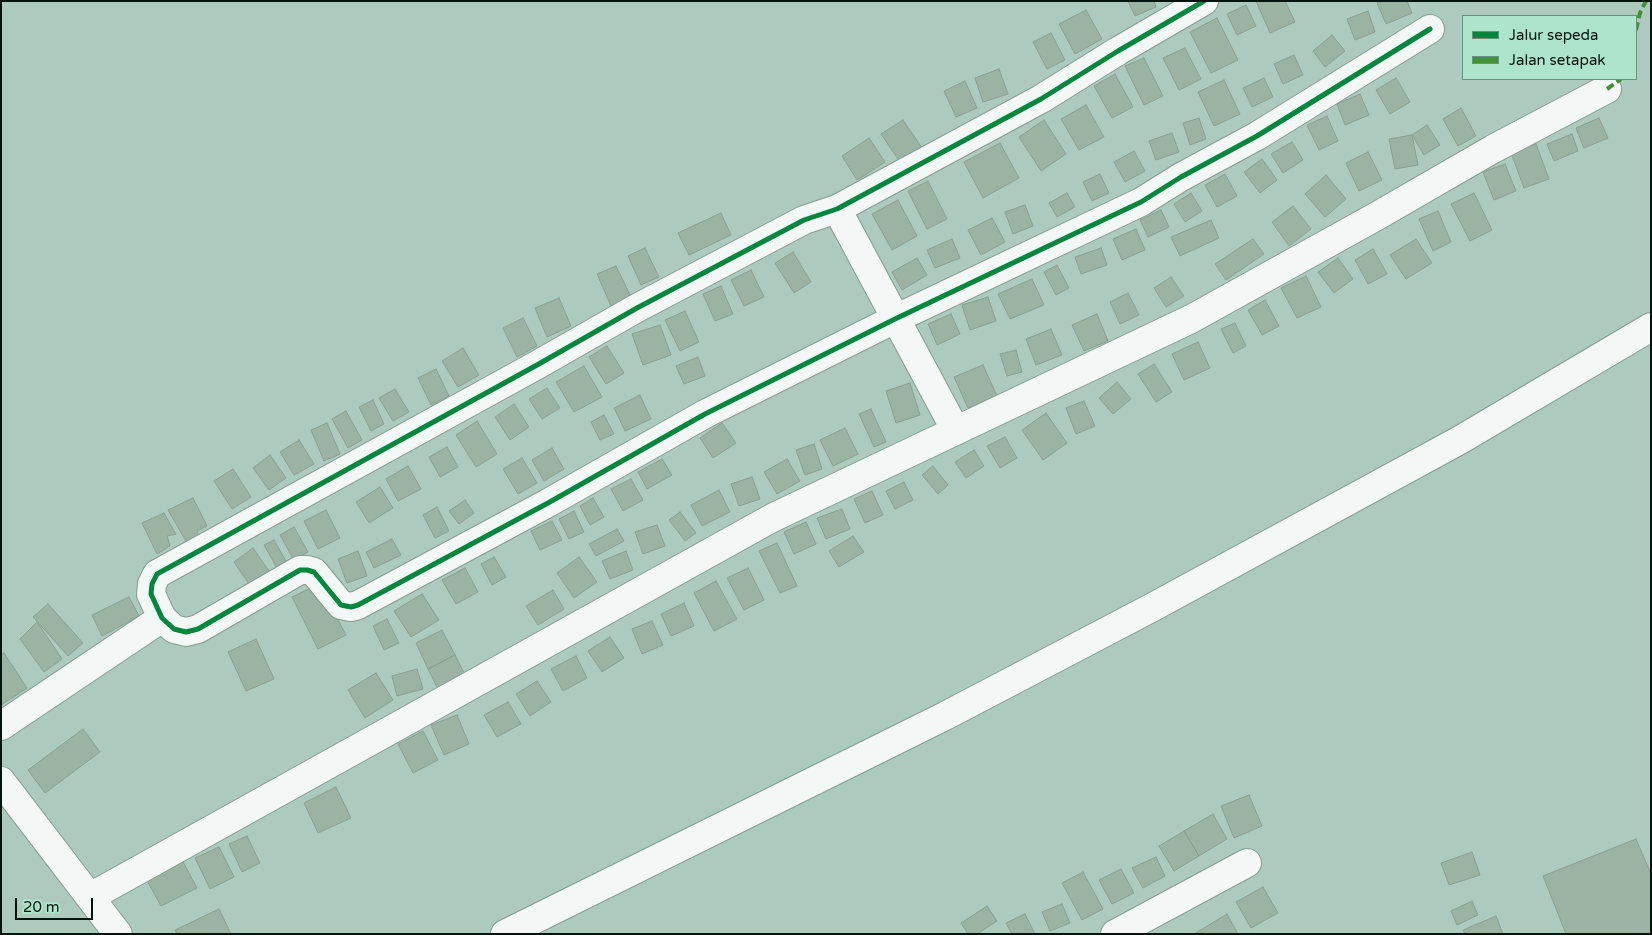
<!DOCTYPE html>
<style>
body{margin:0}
#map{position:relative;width:1652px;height:935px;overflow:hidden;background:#accabd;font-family:"Varela Round",sans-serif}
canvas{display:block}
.frame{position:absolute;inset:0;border:2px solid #01140d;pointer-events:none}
.legend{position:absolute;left:1462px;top:15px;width:175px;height:65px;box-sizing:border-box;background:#ace4cc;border:1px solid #689180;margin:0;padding:6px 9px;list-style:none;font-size:15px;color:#01140d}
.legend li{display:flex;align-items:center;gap:10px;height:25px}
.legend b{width:25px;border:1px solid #689180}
.scale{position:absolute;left:15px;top:898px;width:78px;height:22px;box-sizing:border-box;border:2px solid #01140d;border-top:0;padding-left:6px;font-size:15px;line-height:18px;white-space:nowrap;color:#01140d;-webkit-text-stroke:4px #ace4cc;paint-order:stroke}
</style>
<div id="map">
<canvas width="1652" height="935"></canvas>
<div class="frame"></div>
<ul class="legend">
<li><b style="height:6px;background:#00873e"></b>Jalur sepeda</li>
<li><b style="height:6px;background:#429038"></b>Jalan setapak</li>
</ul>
<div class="scale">20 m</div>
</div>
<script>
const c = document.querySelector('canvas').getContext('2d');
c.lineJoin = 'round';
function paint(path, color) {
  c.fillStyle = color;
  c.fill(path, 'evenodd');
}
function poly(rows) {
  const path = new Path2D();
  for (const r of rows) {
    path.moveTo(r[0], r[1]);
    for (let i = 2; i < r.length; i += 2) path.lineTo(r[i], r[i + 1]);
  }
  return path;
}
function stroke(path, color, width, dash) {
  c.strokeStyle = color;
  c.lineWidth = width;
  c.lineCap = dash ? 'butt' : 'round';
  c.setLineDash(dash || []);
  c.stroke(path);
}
const building = poly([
 [1128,1,1154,1,1156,7,1135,16,1128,1],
 [1256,1,1285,1,1295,22,1270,33,1256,1],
 [1381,1,1407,1,1412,13,1386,24,1377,3,1381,1],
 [1246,5,1256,26,1237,35,1227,14,1246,5],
 [1086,10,1102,39,1075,54,1059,24,1086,10],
 [1368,11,1375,32,1355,40,1347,19,1368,11],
 [1217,18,1238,60,1211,73,1190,32,1217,18],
 [1051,33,1065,60,1047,69,1033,42,1051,33],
 [1332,35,1345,51,1325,67,1313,51,1332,35],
 [1185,48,1201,79,1179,90,1163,58,1185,48],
 [1294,55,1303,75,1283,84,1274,64,1294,55],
 [1144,58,1163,96,1144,105,1125,66,1144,58],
 [999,69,1008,94,983,102,975,78,999,69],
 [1115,74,1133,107,1112,118,1094,86,1115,74],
 [1264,78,1273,97,1252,107,1243,88,1264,78],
 [1396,78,1410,102,1390,114,1376,90,1396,78],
 [1224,80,1240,114,1214,126,1198,92,1224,80],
 [965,81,977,108,956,117,944,91,965,81],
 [1360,94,1369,115,1345,125,1337,104,1360,94],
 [1086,105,1104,137,1079,150,1061,119,1086,105],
 [1461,108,1476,136,1458,146,1443,119,1461,108],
 [1327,116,1338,141,1319,150,1307,125,1327,116],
 [1199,118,1206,139,1190,145,1183,123,1199,118],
 [1599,118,1608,138,1584,148,1576,128,1599,118],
 [903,120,922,148,900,162,881,134,903,120],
 [1044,120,1066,154,1041,171,1019,137,1044,120],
 [1427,125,1440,145,1424,155,1412,135,1427,125],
 [1172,133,1179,152,1156,160,1149,141,1172,133],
 [1572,134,1578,151,1554,161,1547,144,1572,134],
 [1412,135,1418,165,1395,169,1389,139,1412,135],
 [869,138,885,162,857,180,842,156,869,138],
 [1292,142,1303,160,1283,173,1271,154,1292,142],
 [1000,143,1019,178,983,198,964,162,1000,143],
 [1536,144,1549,179,1524,188,1511,153,1536,144],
 [1134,151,1145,171,1125,182,1114,162,1134,151],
 [1368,152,1382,180,1359,191,1346,163,1368,152],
 [1262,159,1277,180,1260,193,1244,172,1262,159],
 [1505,164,1516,191,1494,200,1483,172,1505,164],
 [1100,174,1109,193,1092,201,1083,182,1100,174],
 [1225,174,1237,196,1217,207,1205,185,1225,174],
 [1326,175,1346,199,1325,217,1305,194,1326,175],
 [928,181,947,219,927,229,908,191,928,181],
 [1067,193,1075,207,1057,217,1049,203,1067,193],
 [1191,193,1202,211,1185,222,1174,204,1191,193],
 [1474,193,1492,230,1470,241,1451,204,1474,193],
 [898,200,917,236,892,250,872,214,898,200],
 [1025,205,1033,226,1013,234,1005,212,1025,205],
 [1293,206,1311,229,1289,246,1272,222,1293,206],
 [1161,210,1169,227,1148,237,1140,220,1161,210],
 [1438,211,1451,242,1433,251,1419,219,1438,211],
 [721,213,731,235,689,255,678,233,721,213],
 [992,218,1005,242,981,255,968,230,992,218],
 [1211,220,1219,238,1180,256,1171,237,1211,220],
 [1136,229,1145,250,1122,260,1113,239,1136,229],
 [952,239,960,258,935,268,927,250,952,239],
 [1253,239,1264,254,1226,280,1215,264,1253,239],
 [1416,239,1432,263,1406,279,1390,255,1416,239],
 [645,248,659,277,641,285,628,256,645,248],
 [1101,248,1107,265,1081,274,1075,257,1101,248],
 [1373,249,1387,274,1368,284,1355,260,1373,249],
 [793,252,811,282,794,293,775,263,793,252],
 [917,258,927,275,902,290,892,272,917,258],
 [1338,258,1353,279,1334,293,1318,272,1338,258],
 [1057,265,1069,288,1056,295,1044,272,1057,265],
 [616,266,631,297,611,306,597,274,616,266],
 [751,270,764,297,744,306,731,280,751,270],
 [1306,276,1321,307,1297,318,1281,288,1306,276],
 [1171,277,1184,296,1166,307,1154,288,1171,277],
 [1032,279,1044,305,1010,319,998,294,1032,279],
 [721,286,733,314,715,321,703,294,721,286],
 [1128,293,1139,315,1120,324,1110,302,1128,293],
 [988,297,996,321,970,330,962,305,988,297],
 [559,298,571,326,547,337,535,308,559,298],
 [1265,300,1279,326,1262,335,1248,310,1265,300],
 [685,311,699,342,680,351,665,320,685,311],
 [951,314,960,334,937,345,928,324,951,314],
 [1097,314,1108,341,1084,351,1072,325,1097,314],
 [523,318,537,346,517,357,503,328,523,318],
 [1235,323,1246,346,1233,353,1221,329,1235,323],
 [660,325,671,355,643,365,632,334,660,325],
 [1051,329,1062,355,1036,365,1026,339,1051,329],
 [1198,342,1210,368,1184,380,1172,354,1198,342],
 [607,346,624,373,606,384,589,357,607,346],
 [463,348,479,375,458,387,442,361,463,348],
 [1016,350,1022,372,1007,376,1000,354,1016,350],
 [698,357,705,376,684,384,676,366,698,357],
 [1154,364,1172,392,1156,402,1138,374,1154,364],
 [983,365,997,396,968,408,954,377,983,365],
 [584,366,602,397,574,412,556,382,584,366],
 [436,369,449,396,431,405,418,378,436,369],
 [1117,382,1131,399,1113,414,1099,398,1117,382],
 [910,383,920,415,896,423,886,391,910,383],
 [547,388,560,408,542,419,529,399,547,388],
 [395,389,409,412,393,421,379,398,395,389],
 [640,395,651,419,625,431,614,408,640,395],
 [373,400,384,424,371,431,359,407,373,400],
 [1084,401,1095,426,1076,434,1066,408,1084,401],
 [514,404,529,427,510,440,495,417,514,404],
 [871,409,886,442,874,447,859,414,871,409],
 [346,411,362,440,348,448,332,419,346,411],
 [1046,413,1067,443,1043,460,1022,430,1046,413],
 [604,415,614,434,600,440,591,422,604,415],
 [477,421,497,454,476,467,456,435,477,421],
 [327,423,340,454,324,461,311,430,327,423],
 [722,423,736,443,713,458,700,438,722,423],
 [845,428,858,454,833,466,820,440,845,428],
 [1005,437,1017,458,1000,468,987,446,1005,437],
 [299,440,314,464,294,475,280,452,299,440],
 [814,444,822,469,805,475,796,450,814,444],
 [447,447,458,467,440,477,429,457,447,447],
 [552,448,564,469,544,481,532,460,552,448],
 [974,450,984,466,966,478,955,462,974,450],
 [270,455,286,478,269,490,253,468,270,455],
 [522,458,537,483,518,494,503,469,522,458],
 [662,459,672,475,647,489,638,472,662,459],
 [787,459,800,481,777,494,764,472,787,459],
 [408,466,421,489,398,501,386,479,408,466],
 [933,466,948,485,938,494,922,475,933,466],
 [233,469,251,497,232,509,214,481,233,469],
 [752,477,760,499,739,506,731,484,752,477],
 [631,479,643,500,623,511,611,489,631,479],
 [904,482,913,500,895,509,886,491,904,482],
 [380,487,393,508,369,523,356,502,380,487],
 [719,490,730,512,702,526,691,505,719,490],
 [872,491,883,515,865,523,854,499,872,491],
 [193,498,207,526,197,531,200,542,190,548,168,510,193,498],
 [593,498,604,517,590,525,580,506,593,498],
 [465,500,474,513,459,524,449,511,465,500],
 [437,507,449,531,435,538,423,515,437,507],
 [842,509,850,529,826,539,817,518,842,509],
 [326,510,340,538,318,549,304,521,326,510],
 [574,511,584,532,569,539,559,519,574,511],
 [680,512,696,533,685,541,669,520,680,512],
 [164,513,176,534,167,536,170,546,157,554,142,523,164,513],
 [552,521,562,540,540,550,531,531,552,521],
 [806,522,816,544,794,554,784,532,806,522],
 [657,525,665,546,643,554,635,532,657,525],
 [294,527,308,552,294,560,280,535,294,527],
 [617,529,624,541,596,556,589,544,617,529],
 [853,536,864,552,839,567,829,551,853,536],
 [392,539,401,555,374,568,366,552,392,539],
 [274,540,287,563,277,568,264,545,274,540],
 [777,543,797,586,780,593,759,551,777,543],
 [253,548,269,571,249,584,234,562,253,548],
 [358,551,367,576,347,583,338,559,358,551],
 [626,551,633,570,610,579,602,561,626,551],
 [494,557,506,577,492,585,481,564,494,557],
 [579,557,597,582,574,598,557,573,579,557],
 [465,568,478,592,456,604,442,580,465,568],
 [748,568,764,600,744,610,727,578,748,568],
 [716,581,737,619,714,631,694,593,716,581],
 [319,584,346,635,318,649,292,597,319,584],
 [553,590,564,609,538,625,526,606,553,590],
 [422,594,439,620,411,637,394,611,422,594],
 [129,597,139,616,102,636,92,615,129,597],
 [684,603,694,626,671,636,661,614,684,603],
 [48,604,83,643,68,656,33,617,48,604],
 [387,619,399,643,384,650,373,626,387,619],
 [652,621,663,645,642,654,632,629,652,621],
 [37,622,62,659,44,672,20,639,37,622],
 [442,630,455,655,428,669,416,643,442,630],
 [610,637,624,658,602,672,588,651,610,637],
 [256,639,274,679,246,691,228,652,256,639],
 [4,653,27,688,1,705,1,655,4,653],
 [455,655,465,675,438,689,428,669,455,655],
 [576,656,587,678,563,691,551,669,576,656],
 [417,669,423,689,397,696,392,676,417,669],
 [376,673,393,700,365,718,348,690,376,673],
 [537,681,551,702,530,716,516,694,537,681],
 [508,702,521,724,497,737,484,715,508,702],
 [457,715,469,744,444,755,431,725,457,715],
 [83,729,100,752,45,793,28,770,83,729],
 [423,731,438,760,413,773,398,744,423,731],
 [336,787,351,818,318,833,304,803,336,787],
 [1249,795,1262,826,1234,838,1221,806,1249,795],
 [1213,814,1227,839,1199,856,1184,831,1213,814],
 [1184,831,1199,856,1174,871,1159,846,1184,831],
 [247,836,260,863,242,872,229,844,247,836],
 [1636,839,1651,874,1651,934,1566,934,1543,876,1636,839],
 [219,847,234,877,210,889,195,858,219,847],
 [1472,852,1480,875,1449,885,1441,863,1472,852],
 [180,856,197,888,161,906,144,875,180,856],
 [1156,857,1165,876,1143,888,1132,868,1156,857],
 [1121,869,1134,893,1112,904,1099,880,1121,869],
 [1083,872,1103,909,1082,920,1062,883,1083,872],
 [1263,887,1278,913,1251,928,1236,902,1263,887],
 [1472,901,1478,915,1457,925,1451,911,1472,901],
 [1062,904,1070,923,1050,931,1042,912,1062,904],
 [987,906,997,921,977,934,968,934,961,923,987,906],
 [219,909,231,934,177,934,175,930,219,909],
 [1025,914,1035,934,1012,934,1006,923,1025,914],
 [1227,914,1238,934,1194,934,1227,914],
 [1496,916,1503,934,1465,934,1463,930,1496,916]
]);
const street = poly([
 [1204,1,1118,51,1041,99,837,209,804,220,637,308,537,365,157,574,152,584,151,594,162,618,174,629,186,632,198,629,300,570,307,570,314,572,341,605,351,607,358,605,548,503,705,414,895,319,1141,202,1181,177,1257,136,1430,29],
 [837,209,956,431],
 [1,726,162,618],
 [1,781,118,934],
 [90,897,772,518,1191,319,1377,216,1493,149,1607,89],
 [505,934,945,716,1153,607,1460,440,1651,327],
 [1115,934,1247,863]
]);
const quiet = poly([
 [1636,30,1640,13,1646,1],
 [1607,89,1621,79]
]);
const cycleway = poly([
 [1204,1,1118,51,1041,99,837,209,804,220,637,308,537,365,157,574,152,584,151,594,162,618,174,629,186,632,198,629,300,570,307,570,314,572,341,605,351,607,358,605,548,503,705,414,895,319,1141,202,1181,177,1257,136,1430,29]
]);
paint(building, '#9ab3a3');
stroke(building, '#8a9f92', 1);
stroke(street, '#859d93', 30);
stroke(street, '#f3f7f5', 28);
stroke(quiet, '#429038', 4, [8, 4]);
stroke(cycleway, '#00873e', 5);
</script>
